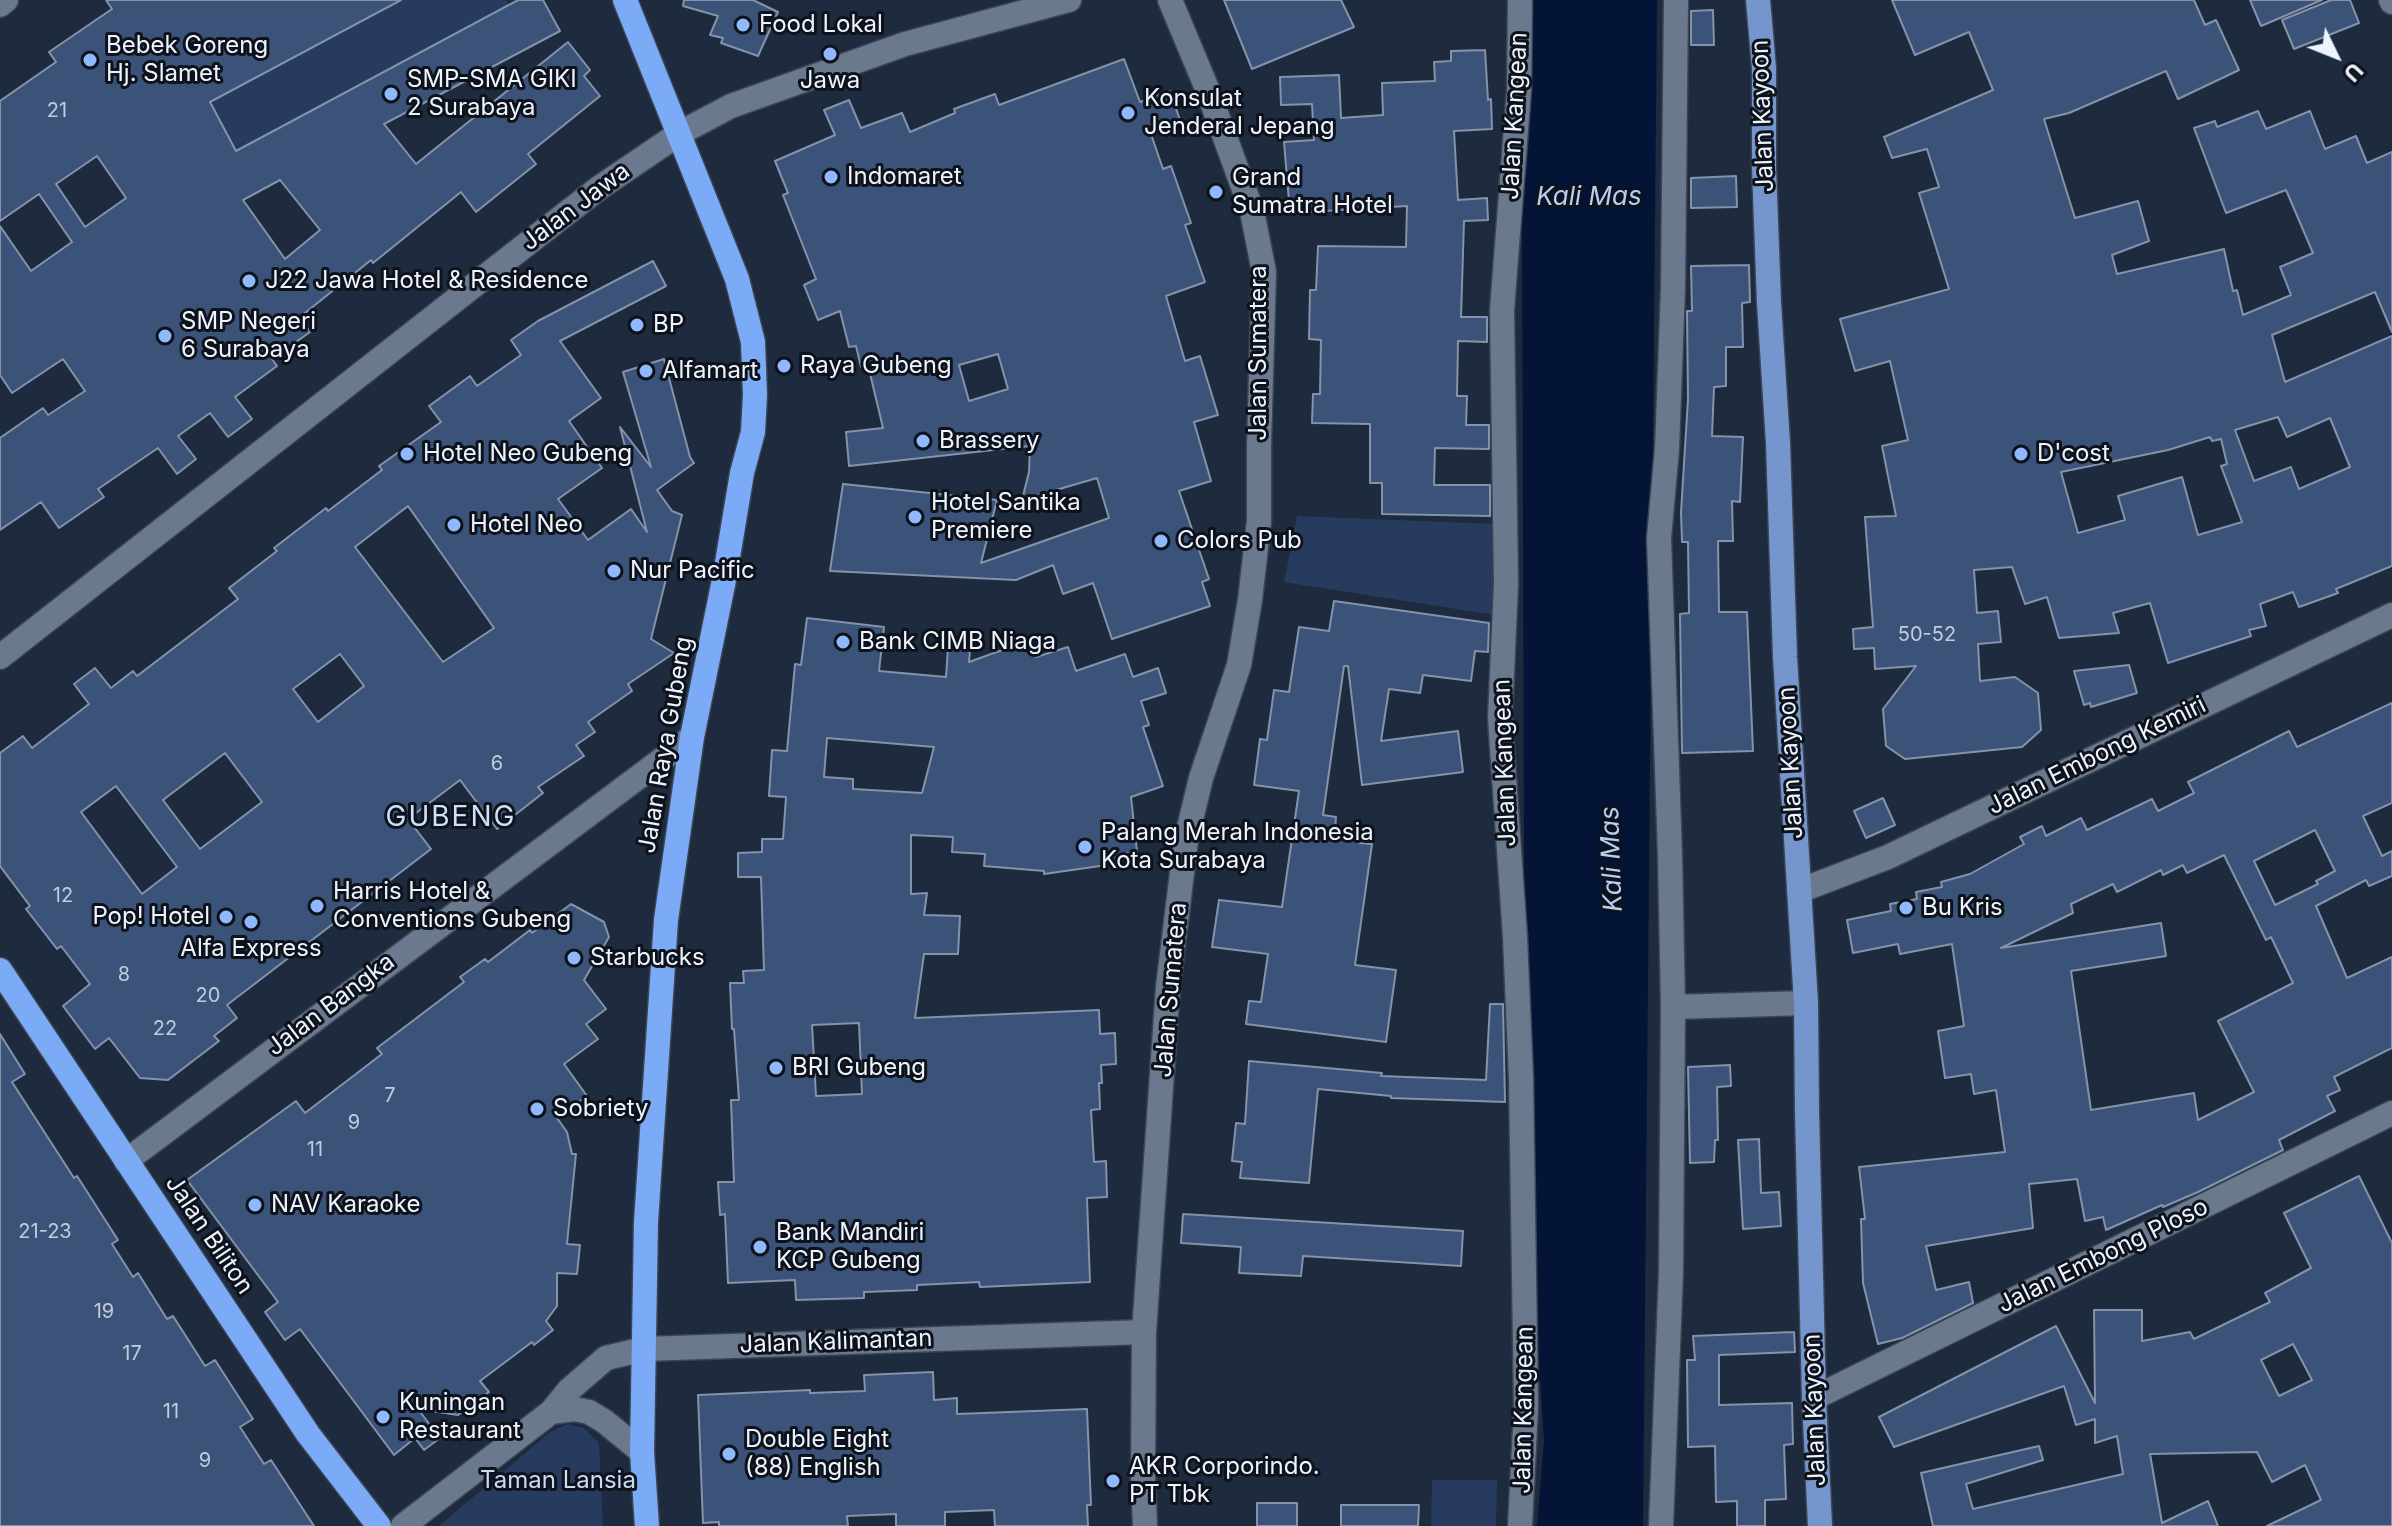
<!DOCTYPE html>
<style>
body{margin:0}
#map{position:relative;width:2392px;height:1526px;overflow:hidden;background:#1e2a3d;font-family:Inter,sans-serif}
canvas{display:block}
.north{position:absolute;left:2296px;top:16px;width:80px;height:80px;-webkit-text-stroke:6px #0d121b;paint-order:stroke;rotate:133deg;font-size:22px;font-weight:700;line-height:32px;text-align:center;color:#eef4ff}
.north::after{content:'';display:block;margin:auto;width:28px;height:36px;background:#eef4ff;clip-path:polygon(50% 0,100% 100%,50% 72%,0 100%)}
</style>
<div id="map">
<canvas width="2392" height="1526"></canvas>
<div class="north">U</div>
</div>
<script>
const c = document.querySelector('canvas').getContext('2d');
c.lineJoin = 'round';
function paint(path, color) {
  c.fillStyle = color;
  c.fill(path, 'evenodd');
}
function poly(rows) {
  const path = new Path2D();
  for (const r of rows) {
    path.moveTo(r[0], r[1]);
    for (let i = 2; i < r.length; i += 2) path.lineTo(r[i], r[i + 1]);
  }
  return path;
}
function stroke(path, color, width, dash) {
  c.strokeStyle = color;
  c.lineWidth = width;
  c.lineCap = dash ? 'butt' : 'round';
  c.setLineDash(dash || []);
  c.stroke(path);
}
function write(font, color, halo, rows, align = 'center') {
  c.font = font + ' Inter,sans-serif';
  c.lineWidth = 6;
  c.setLineDash([]);
  c.textBaseline = 'middle';
  c.strokeStyle = halo;
  c.fillStyle = color;
  for (const [text, x, y, turn = 0] of rows) {
    c.save();
    c.translate(x, y);
    c.rotate((+turn || 0) * Math.PI / 180);
    c.textAlign = isNaN(turn) ? turn : align;
    if (halo) c.strokeText(text, 0, 0);
    c.fillText(text, 0, 0);
    c.restore();
  }
}
const green = poly([
 [401,0,506,0,509,5,236,151,210,102],
 [1297,516,1496,524,1501,616,1284,582],
 [568,1424,584,1428,599,1443,603,1526,439,1526,550,1432],
 [1432,1480,1497,1480,1496,1526,1431,1526]
]);
const water = poly([
 [1525,0,1657,0,1643,1526,1537,1526,1544,1440,1525,1149,1522,196]
]);
const building = poly([
 [106,0,401,0,210,102,236,151,518,0,543,0,560,31,384,124,416,164,568,42,590,70,584,76,600,96,528,154,536,164,476,212,461,192,373,263,371,260,300,317,310,332,272,359,277,366,235,397,252,419,228,437,210,413,178,436,196,459,177,474,158,448,98,489,104,497,59,528,41,502,0,530,0,438,43,408,48,415,85,391,63,359,12,393,0,375,0,226,31,271,72,242,39,194,0,221,0,101,56,62,49,52,112,9,106,0],
 [97,156,126,198,85,227,56,184,97,156],
 [280,180,320,230,285,259,243,200,280,180],
 [684,0,753,0,778,12,758,56,721,43,723,38,710,35,718,16,683,6,684,0],
 [1224,0,1341,0,1354,27,1252,69,1224,0],
 [1892,0,2194,0,2205,25,2216,20,2239,70,2178,99,2166,71,2069,113,2044,119,2075,218,2138,201,2149,241,2112,255,2117,274,2224,249,2233,291,2237,290,2243,315,2291,295,2280,267,2313,253,2286,190,2226,213,2194,128,2215,121,2217,127,2258,111,2266,129,2310,111,2325,149,2356,136,2367,163,2392,152,2392,332,2375,292,2272,335,2285,382,2392,336,2392,566,2336,589,2338,593,2299,607,2293,592,2260,604,2266,626,2249,630,2251,636,2168,663,2150,603,2113,613,2119,633,2059,638,2047,597,2025,604,2012,567,1974,570,1977,613,1998,611,2001,642,1978,644,1980,681,2015,677,2038,693,2041,730,2022,747,1905,759,1886,746,1883,709,1916,666,1875,669,1874,648,1854,649,1853,629,1873,627,1865,517,1896,516,1882,446,1908,440,1890,361,1855,371,1840,319,1949,289,1919,193,1939,187,1927,149,1892,158,1884,137,1993,90,1969,32,1915,55,1892,0],
 [2278,417,2287,437,2330,418,2350,467,2299,489,2291,467,2254,481,2235,430,2278,417],
 [2210,437,2212,441,2221,439,2227,464,2221,466,2242,522,2198,535,2182,477,2118,496,2125,520,2078,533,2061,472,2168,450,2210,437],
 [2250,0,2322,0,2261,26,2250,0],
 [2331,0,2350,0,2359,23,2294,49,2282,20,2331,0],
 [1713,10,1714,45,1691,45,1691,11,1713,10],
 [1485,50,1488,100,1491,99,1492,129,1454,131,1458,200,1487,198,1488,220,1464,221,1461,317,1487,317,1487,342,1458,341,1457,396,1467,396,1466,425,1489,425,1489,449,1435,448,1434,485,1490,485,1490,516,1382,514,1382,483,1370,483,1370,424,1312,423,1313,394,1320,394,1321,340,1309,339,1310,290,1316,290,1318,246,1406,247,1407,206,1290,213,1284,142,1314,140,1312,104,1281,105,1280,77,1339,75,1341,118,1383,115,1382,83,1435,81,1434,62,1451,61,1451,51,1485,50],
 [1124,59,1140,102,1170,91,1181,123,1151,134,1163,169,1171,166,1191,223,1185,225,1205,282,1166,296,1185,361,1200,356,1218,415,1194,422,1211,481,1179,491,1209,579,1202,582,1210,606,1112,639,1093,583,1063,594,1053,565,1016,580,830,571,843,484,997,500,981,563,1109,518,1097,478,1022,500,1029,472,1030,446,849,466,846,432,883,428,868,365,861,367,856,346,849,347,840,311,818,320,804,285,816,279,783,195,788,193,775,161,835,135,824,110,849,100,861,128,902,113,910,132,955,113,954,109,995,94,999,105,1124,59],
 [998,354,1008,389,969,401,959,365,998,354],
 [1736,176,1737,207,1691,208,1691,178,1736,176],
 [653,261,666,286,560,341,601,398,569,421,602,468,558,499,588,540,631,509,647,532,620,427,651,467,623,372,664,359,690,457,694,463,657,490,672,511,682,515,651,639,674,653,628,684,632,691,588,722,595,732,576,745,584,756,538,787,543,793,497,829,460,780,408,819,431,849,227,1005,237,1018,214,1036,219,1041,168,1080,140,1078,109,1038,95,1049,63,1006,90,984,61,946,57,949,26,909,30,906,0,866,0,753,23,736,32,748,89,704,74,684,95,668,111,688,133,671,137,676,238,599,229,588,277,551,274,548,326,508,328,511,382,470,379,466,441,422,429,406,470,376,477,386,521,355,511,340,538,321,653,261],
 [408,506,494,628,443,662,355,547,408,506],
 [340,654,364,686,318,722,293,689,340,654],
 [225,753,262,802,200,849,163,800,225,753],
 [116,786,177,867,142,894,81,812,116,786],
 [1749,265,1750,302,1742,303,1743,347,1726,347,1726,386,1714,387,1712,436,1743,437,1740,502,1732,501,1733,541,1718,541,1719,612,1747,612,1753,751,1682,753,1680,614,1689,613,1688,542,1682,542,1681,512,1688,399,1687,311,1692,311,1691,266,1749,265],
 [1334,601,1489,623,1488,652,1475,651,1471,681,1423,675,1420,693,1389,689,1381,741,1458,731,1463,772,1362,785,1348,666,1344,666,1323,815,1336,817,1335,830,1361,833,1359,843,1372,844,1355,965,1396,970,1386,1042,1246,1024,1249,1001,1261,1002,1268,954,1212,947,1219,900,1282,907,1299,791,1254,785,1260,739,1267,740,1274,690,1289,692,1299,627,1329,631,1334,601],
 [807,618,884,627,879,671,946,677,948,648,970,650,969,662,1030,640,1036,657,1068,647,1076,671,1125,654,1133,677,1158,668,1166,693,1141,701,1149,725,1143,727,1163,786,1131,797,1137,852,1120,854,1121,863,1044,874,1044,871,984,866,985,854,952,852,953,837,911,835,911,894,927,893,924,915,960,916,958,954,924,954,915,1018,1099,1010,1100,1034,1115,1033,1116,1064,1101,1065,1102,1083,1099,1083,1100,1109,1091,1110,1094,1162,1106,1161,1107,1197,1087,1198,1090,1282,980,1287,979,1282,917,1285,917,1290,864,1292,864,1298,796,1300,795,1280,728,1283,725,1214,720,1215,718,1182,734,1182,731,1100,739,1100,734,1029,732,1029,730,983,744,983,743,971,764,970,761,877,738,877,738,853,762,852,762,839,783,839,786,797,769,796,772,750,787,751,795,664,801,665,807,618],
 [827,738,934,747,922,793,853,789,853,779,824,777,827,738],
 [859,1023,862,1094,816,1096,812,1025,859,1023],
 [2129,665,2137,693,2091,707,2090,703,2084,705,2074,671,2129,665],
 [2392,703,2392,803,2363,816,2382,856,2392,851,2392,876,2369,886,2366,880,2316,906,2347,978,2392,957,2392,1048,2334,1077,2340,1090,2327,1096,2335,1111,2279,1140,2283,1150,2198,1192,2163,1207,2162,1205,2106,1230,2103,1217,2085,1221,2077,1179,2029,1184,2033,1228,1926,1246,1936,1290,1969,1282,1973,1303,1902,1338,1878,1344,1863,1283,1861,1219,1865,1219,1859,1167,2005,1152,1996,1090,1974,1094,1971,1074,1945,1078,1938,1031,1964,1026,1952,944,1900,954,1898,944,1853,953,1847,920,1891,911,1890,904,1917,899,1916,892,1942,887,1941,882,1970,874,2024,844,2020,837,2042,826,2046,836,2081,818,2087,830,2152,799,2158,811,2194,793,2188,782,2289,731,2297,747,2392,703],
 [2315,830,2335,871,2316,881,2318,884,2275,905,2254,861,2315,830],
 [2224,855,2266,940,2271,937,2293,983,2218,1021,2254,1092,2198,1120,2194,1093,2091,1110,2071,971,2166,956,2161,923,2001,948,2073,913,2071,904,2113,884,2117,892,2161,870,2163,875,2183,865,2187,873,2224,855],
 [1883,798,1895,825,1866,838,1854,811,1883,798],
 [571,904,604,922,609,937,584,980,606,1009,586,1024,598,1039,564,1064,587,1096,557,1118,567,1132,572,1154,576,1154,567,1244,580,1245,577,1274,557,1273,557,1306,546,1321,553,1330,534,1345,532,1342,480,1381,489,1392,458,1415,418,1409,440,1438,424,1450,415,1438,394,1455,300,1329,285,1340,265,1312,278,1302,187,1180,296,1101,305,1113,382,1054,377,1048,464,982,460,977,485,959,488,962,530,930,532,933,571,904],
 [1490,1004,1503,1004,1505,1102,1391,1098,1391,1096,1318,1089,1309,1183,1240,1178,1242,1162,1232,1161,1236,1123,1245,1124,1249,1061,1382,1073,1381,1076,1486,1080,1490,1004],
 [0,1034,25,1074,12,1082,74,1178,77,1176,118,1240,112,1244,133,1277,138,1273,167,1319,173,1316,205,1366,215,1360,253,1419,240,1427,264,1464,271,1460,314,1526,0,1526,0,1034],
 [1730,1065,1731,1086,1717,1087,1718,1140,1715,1140,1714,1162,1690,1163,1688,1067,1730,1065],
 [1759,1139,1761,1193,1779,1192,1781,1226,1743,1229,1738,1140,1759,1139],
 [2359,1176,2392,1243,2392,1526,2267,1526,2321,1500,2305,1465,2272,1482,2257,1452,2150,1454,2162,1523,2208,1501,2218,1526,1933,1526,1921,1473,2039,1446,2043,1460,1966,1484,1973,1509,2123,1474,2117,1436,2095,1443,2095,1419,2076,1425,2064,1386,1894,1447,1879,1417,2056,1326,2095,1403,2094,1310,2142,1310,2142,1341,2190,1332,2194,1339,2270,1302,2265,1293,2311,1268,2284,1213,2359,1176],
 [2293,1344,2312,1380,2279,1396,2261,1360,2293,1344],
 [1183,1214,1463,1231,1461,1266,1303,1256,1301,1276,1239,1273,1241,1247,1181,1243,1183,1214],
 [1794,1332,1795,1352,1719,1355,1719,1405,1792,1403,1793,1444,1784,1445,1786,1499,1765,1500,1765,1526,1737,1526,1737,1501,1716,1502,1715,1446,1688,1447,1687,1360,1695,1360,1693,1336,1794,1332],
 [933,1372,934,1400,957,1398,957,1414,1087,1409,1091,1505,1087,1505,1088,1526,995,1526,994,1510,945,1512,945,1526,896,1526,896,1514,847,1516,848,1526,719,1526,719,1522,703,1523,698,1395,810,1390,810,1393,865,1391,864,1375,933,1372],
 [1257,1503,1297,1503,1297,1526,1257,1526,1257,1503],
 [1341,1505,1419,1505,1418,1526,1341,1526,1341,1505]
]);
const minor = poly([
 [2391,0,2392,2],
 [0,5,6,0],
 [0,657,514,254,599,188,680,133,731,106,905,44,1069,0],
 [1799,891,1888,857,2392,615],
 [1673,1007,1806,1003],
 [126,1161,692,737],
 [1814,1398,2392,1113],
 [551,1412,574,1409,589,1412,604,1421,642,1452],
 [403,1526,551,1412,569,1390,606,1358,644,1349,1144,1332],
 [1145,1526,1143,1474,1144,1332,1168,987,1186,840,1201,778,1239,665,1250,600,1259,521,1259,446,1264,272,1252,211,1208,91,1170,0],
 [1520,1526,1526,1407,1521,1079,1515,937,1500,718,1506,584,1502,310,1519,90,1520,0],
 [1661,1526,1671,1271,1673,1007,1670,855,1659,538,1667,449,1673,288,1676,0]
]);
const major = poly([
 [1758,0,1764,68,1764,167,1769,303,1778,443,1785,657,1806,1003,1807,1112,1814,1398,1820,1526]
]);
const highway = poly([
 [625,0,737,279,753,342,755,395,753,432,742,473,725,575,692,737,666,920,646,1222,642,1452,647,1526],
 [0,970,308,1434,379,1526]
]);
const markers = [
 [743,25,8,"#8fb8fd"],
 [830,54,8,"#8fb8fd"],
 [90,60,8,"#8fb8fd"],
 [391,94,8,"#8fb8fd"],
 [1128,113,8,"#8fb8fd"],
 [831,177,8,"#8fb8fd"],
 [1216,192,8,"#8fb8fd"],
 [249,281,8,"#8fb8fd"],
 [637,325,8,"#8fb8fd"],
 [165,336,8,"#8fb8fd"],
 [784,366,8,"#8fb8fd"],
 [646,371,8,"#8fb8fd"],
 [923,441,8,"#8fb8fd"],
 [407,454,8,"#8fb8fd"],
 [2021,454,8,"#8fb8fd"],
 [915,517,8,"#8fb8fd"],
 [454,525,8,"#8fb8fd"],
 [1161,541,8,"#8fb8fd"],
 [614,571,8,"#8fb8fd"],
 [843,642,8,"#8fb8fd"],
 [1085,847,8,"#8fb8fd"],
 [317,906,8,"#8fb8fd"],
 [1906,908,8,"#8fb8fd"],
 [226,917,8,"#8fb8fd"],
 [251,922,8,"#8fb8fd"],
 [574,958,8,"#8fb8fd"],
 [776,1068,8,"#8fb8fd"],
 [537,1109,8,"#8fb8fd"],
 [255,1205,8,"#8fb8fd"],
 [760,1247,8,"#8fb8fd"],
 [383,1417,8,"#8fb8fd"],
 [729,1454,8,"#8fb8fd"],
 [1113,1481,8,"#8fb8fd"]
];
const numberNames = [
 ["21",57,111],
 ["50-52",1927,635],
 ["6",497,764],
 ["12",63,896],
 ["8",124,975],
 ["20",208,996],
 ["22",165,1029],
 ["7",390,1096],
 ["9",354,1123],
 ["11",315,1150],
 ["21-23",45,1232],
 ["19",104,1312],
 ["17",132,1354],
 ["11",171,1412],
 ["9",205,1461]
];
const poiNames = [
 ["Food Lokal",759,25],
 ["Bebek Goreng",106,46],
 ["Hj. Slamet",106,74],
 ["SMP-SMA GIKI",407,80],
 ["2 Surabaya",407,108],
 ["Jawa",830,81,"center"],
 ["Konsulat",1144,99],
 ["Jenderal Jepang",1144,127],
 ["Indomaret",847,177],
 ["Grand",1232,178],
 ["Sumatra Hotel",1232,206],
 ["J22 Jawa Hotel & Residence",265,281],
 ["SMP Negeri",181,322],
 ["6 Surabaya",181,350],
 ["BP",653,325],
 ["Raya Gubeng",800,366],
 ["Alfamart",662,371],
 ["Brassery",939,441],
 ["Hotel Neo Gubeng",423,454],
 ["D'cost",2037,454],
 ["Hotel Santika",931,503],
 ["Premiere",931,531],
 ["Hotel Neo",470,525],
 ["Colors Pub",1177,541],
 ["Nur Pacific",630,571],
 ["Bank CIMB Niaga",859,642],
 ["Palang Merah Indonesia",1101,833],
 ["Kota Surabaya",1101,861],
 ["Harris Hotel &",333,892],
 ["Conventions Gubeng",333,920],
 ["Bu Kris",1922,908],
 ["Pop! Hotel",210,917,"right"],
 ["Alfa Express",251,949,"center"],
 ["Starbucks",590,958],
 ["BRI Gubeng",792,1068],
 ["Sobriety",553,1109],
 ["NAV Karaoke",271,1205],
 ["Bank Mandiri",776,1233],
 ["KCP Gubeng",776,1261],
 ["Kuningan",399,1403],
 ["Restaurant",399,1431],
 ["Double Eight",745,1440],
 ["(88) English",745,1468],
 ["AKR Corporindo.",1129,1467],
 ["PT Tbk",1129,1495]
];
const streetNames = [
 ["Jalan Kangean",1515,116,-87],
 ["Jalan Kayoon",1763,116,-92],
 ["Jalan Jawa",576,207,-37],
 ["Jalan Sumatera",1259,353,-90],
 ["Jalan Raya Gubeng",666,745,-80],
 ["Jalan Embong Kemiri",2097,756,-26],
 ["Jalan Kangean",1505,763,-92],
 ["Jalan Kayoon",1791,763,-93],
 ["Jalan Sumatera",1171,990,-85],
 ["Jalan Bangka",331,1005,-37],
 ["Jalan Biliton",209,1235,56],
 ["Jalan Embong Ploso",2103,1256,-26],
 ["Jalan Kalimantan",836,1342,-2],
 ["Jalan Kangean",1524,1410,-89],
 ["Jalan Kayoon",1815,1410,-92]
];
const parkNames = [
 ["Taman Lansia",558,1481]
];
const waterNames = [
 ["Kali Mas",1589,197],
 ["Kali Mas",1612,859,-92]
];
const quarterNames = [
 ["GUBENG",451,818]
];
paint(green, '#263b5e');
paint(water, '#031436');
paint(building, '#3b5279');
stroke(building, '#8493aa', 2);
stroke(minor, '#3b4453', 27);
stroke(major, '#3b4453', 27);
stroke(highway, '#3b4453', 27);
stroke(minor, '#6b798f', 24);
stroke(major, '#7596cd', 24);
stroke(highway, '#7baaf6', 24);
for (const [x, y, r, color] of markers) {
  const dot = new Path2D();
  dot.arc(x, y, r, 0, 2 * Math.PI);
  c.fillStyle = color;
  c.fill(dot);
  stroke(dot, '#0d121b', 3);
}
write('20px', '#c1ccde', null, numberNames);
write('24px', '#eef4ff', '#0d121b', poiNames, 'left');
write('24px', '#eef4ff', '#0d121b', streetNames);
write('24px', '#cbdbf5', '#0d121b', parkNames);
write('italic 26px', '#b7cff6', '#0d121b', waterNames);
c.letterSpacing = '2px';
write('28px', '#cfdffa', '#0d121b', quarterNames);
c.letterSpacing = '0px';
</script>
